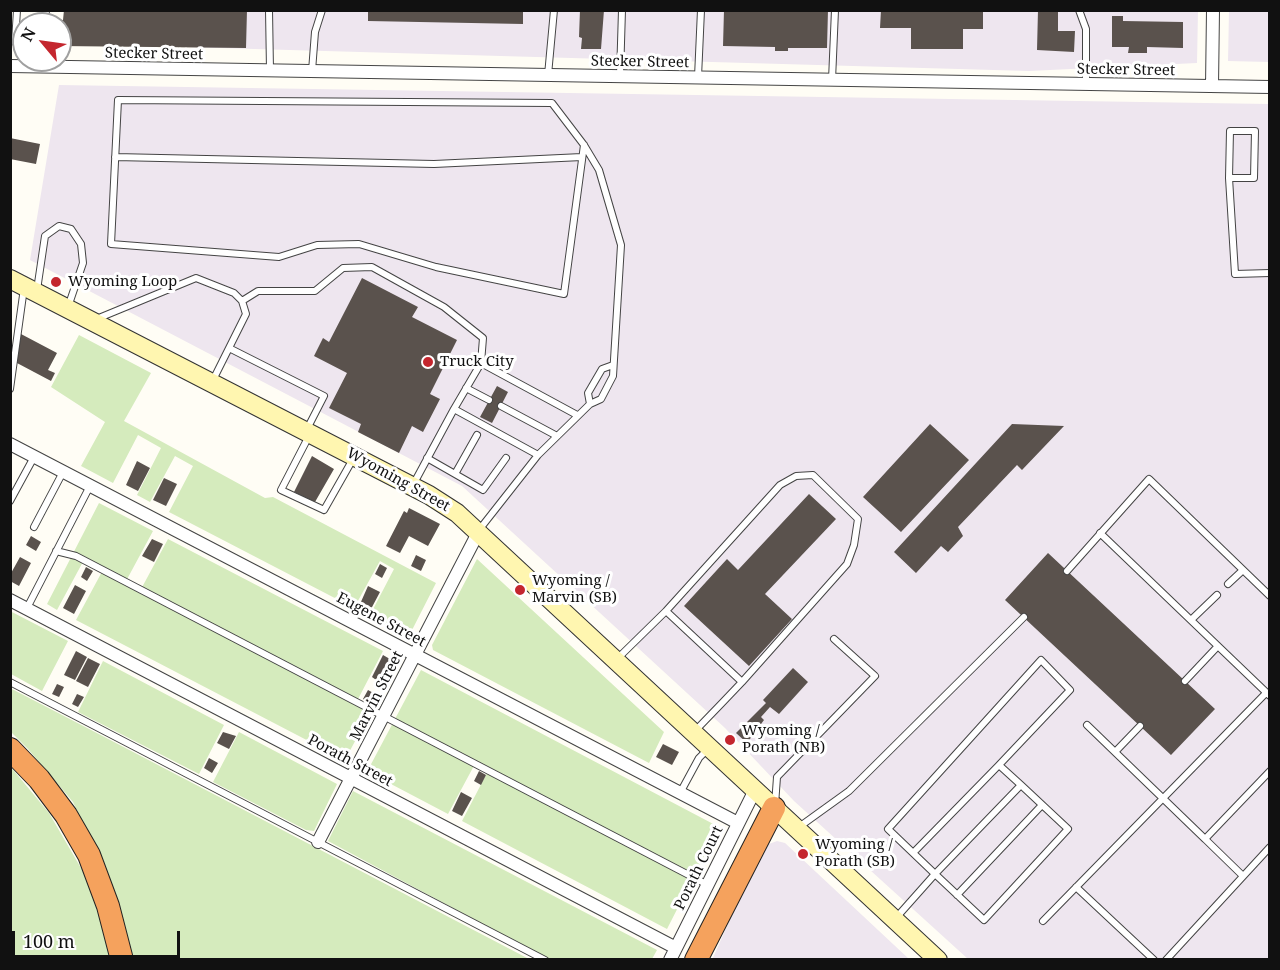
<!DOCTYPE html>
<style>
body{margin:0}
#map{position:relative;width:1280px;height:970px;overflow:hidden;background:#fffdf5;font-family:"Noto Serif",serif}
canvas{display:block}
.frame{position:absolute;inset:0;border:12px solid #111;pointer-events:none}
.north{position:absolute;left:12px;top:12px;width:60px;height:60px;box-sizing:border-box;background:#fff;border:2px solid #a0a0a0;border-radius:50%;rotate:299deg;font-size:16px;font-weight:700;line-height:24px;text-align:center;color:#111}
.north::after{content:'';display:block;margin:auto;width:21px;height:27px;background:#c4262e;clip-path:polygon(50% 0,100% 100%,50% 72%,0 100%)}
.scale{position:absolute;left:12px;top:931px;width:168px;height:27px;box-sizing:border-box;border:3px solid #111;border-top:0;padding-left:8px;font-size:18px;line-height:21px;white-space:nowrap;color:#111;-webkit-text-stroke:4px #fff;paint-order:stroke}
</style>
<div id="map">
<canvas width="1280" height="970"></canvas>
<div class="frame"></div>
<div class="north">N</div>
<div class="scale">100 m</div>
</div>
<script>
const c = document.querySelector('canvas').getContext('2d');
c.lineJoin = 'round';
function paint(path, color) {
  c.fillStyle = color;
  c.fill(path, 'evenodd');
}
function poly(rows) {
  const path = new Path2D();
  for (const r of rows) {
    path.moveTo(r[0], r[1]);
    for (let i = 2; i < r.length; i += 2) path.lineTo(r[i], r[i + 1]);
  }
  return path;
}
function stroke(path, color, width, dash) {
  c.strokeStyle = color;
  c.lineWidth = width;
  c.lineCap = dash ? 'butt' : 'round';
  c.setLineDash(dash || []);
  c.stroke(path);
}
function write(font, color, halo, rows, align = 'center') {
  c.font = font + ' "Noto Serif",serif';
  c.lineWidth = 6;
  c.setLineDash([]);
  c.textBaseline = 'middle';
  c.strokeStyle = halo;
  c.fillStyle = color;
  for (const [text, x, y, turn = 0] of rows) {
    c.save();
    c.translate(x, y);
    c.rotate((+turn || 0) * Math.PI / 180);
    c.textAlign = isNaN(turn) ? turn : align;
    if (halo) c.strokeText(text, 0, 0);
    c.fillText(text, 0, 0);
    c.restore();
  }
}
const industrial = poly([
 [186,10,1198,11,1197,63,1029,71,184,47],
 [1229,11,1269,11,1269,62,1228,61],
 [59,85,1269,104,1269,959,968,959,794,801,725,728,462,486,30,260],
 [777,841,785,843,909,959,712,960,759,854,769,844]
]);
const green = poly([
 [79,335,151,373,124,421,265,498,273,497,436,583,410,634,406,636,369,617,394,569,380,561,354,608,169,512,193,466,175,456,150,502,137,495,161,448,138,435,113,483,81,466,105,422,51,387],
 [99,503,153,531,125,583,140,591,168,539,383,651,356,703,370,713,345,760,76,620,104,568,85,558,57,610,47,604],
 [477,559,664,732,649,763,433,650,432,645],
 [10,611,68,641,42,691,11,674],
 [103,661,224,725,199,774,78,712],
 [421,670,719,827,667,929,462,821,489,769,476,762,448,814,370,773,369,768],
 [10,688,93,731,529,959,131,959,104,867,73,802,28,749,11,732],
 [239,732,337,784,314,831,306,830,213,782],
 [10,766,49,813,88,880,112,959,11,959],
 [353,791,657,950,652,959,548,959,328,841]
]);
const building = poly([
 [64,10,247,10,246,48,60,46,60,24,51,24,51,19,63,20],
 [368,10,523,10,523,24,368,21],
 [580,10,604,10,601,49,581,49,582,38,579,37],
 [724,10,828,10,827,48,788,48,788,51,775,51,775,47,723,46],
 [881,10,983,10,983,29,963,29,963,49,911,49,911,28,880,28],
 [1038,10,1058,10,1058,31,1075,31,1074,52,1037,50],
 [1112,16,1123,16,1123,21,1183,22,1183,48,1147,47,1147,53,1128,53,1129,47,1112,47],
 [10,138,40,144,36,164,10,159],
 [362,278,418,307,412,317,457,340,430,394,440,399,423,432,412,426,399,453,358,432,361,424,329,408,347,373,314,356,323,338,329,342],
 [21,334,57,353,48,370,55,373,51,381,17,363],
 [497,386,508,392,492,423,480,417],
 [930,424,969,460,901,532,863,497],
 [1012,424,1064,426,1022,470,1017,465,958,527,963,536,948,552,941,546,916,573,894,552],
 [312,456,334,469,315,502,294,492],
 [137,461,150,468,138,491,126,485],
 [164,478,177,484,166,506,153,500],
 [809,494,836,519,765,594,792,619,749,666,684,606,727,559,738,570],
 [409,508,440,524,428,546,409,536,400,553,386,546,404,511,407,513],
 [31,536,41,542,36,551,26,545],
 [152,539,163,544,154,562,142,556],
 [1048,553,1215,709,1171,755,1005,600],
 [416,555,426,560,421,571,411,566],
 [20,557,31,563,19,586,10,581,10,575],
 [380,564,387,568,382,578,375,574],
 [86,567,93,571,87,581,81,577],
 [75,585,86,591,74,614,63,608],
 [368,586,380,592,371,609,360,604],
 [76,651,87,657,75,680,64,675],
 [383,655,395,662,383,685,372,677],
 [88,658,100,664,88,687,76,681],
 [793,668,808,682,779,714,770,707,761,717,764,720,747,743,736,733,766,703,763,700],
 [57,684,64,687,59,697,52,694],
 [368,690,377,695,372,704,363,699],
 [77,694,84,697,78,707,72,704],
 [223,732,236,736,229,749,217,743],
 [663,744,679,752,672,765,656,757],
 [209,758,218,763,212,773,204,768],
 [479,771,486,775,481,785,474,781],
 [461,792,472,798,462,816,452,811]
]);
const service = poly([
 [17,10,15,42,24,42],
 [269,10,270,70],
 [1079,10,1086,29,1086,83],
 [45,24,46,10],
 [312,71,315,32,322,10],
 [548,75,554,10],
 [620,76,622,10],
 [698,77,701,10],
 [832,80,835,10],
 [115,157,434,164,582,157],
 [1229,178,1254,178,1255,131,1230,131,1229,178,1235,274,1270,273],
 [37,290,45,236,59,226,71,229,81,244,83,263,68,307],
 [242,301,258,291,315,291,343,268,372,267,444,307,483,338,481,363,454,409],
 [94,320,196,278,234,293,242,301,246,314,212,382],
 [229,348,324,396,306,431],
 [481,363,577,415],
 [466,388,489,400],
 [10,389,24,288],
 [590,404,588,393,602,369,613,365],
 [501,406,557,436],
 [310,434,281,490,324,510,353,459],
 [427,458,483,490,506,458],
 [455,474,477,435],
 [413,485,454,409,538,455],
 [10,501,34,457],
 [34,527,63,472],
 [479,530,538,455,590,404,601,399,613,376,621,245,599,170,584,145,552,103,118,100,111,244,279,257,317,245,359,244,436,267,564,294,584,145],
 [1100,533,1270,696],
 [56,551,76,556,708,885],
 [1067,571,1149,479,1270,596],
 [1228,584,1243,570],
 [27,608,90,486],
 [1191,620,1217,595],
 [617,659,666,611],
 [1185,681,1218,646],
 [10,682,545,960],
 [1087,725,1205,839,1270,771],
 [694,732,722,703,742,682,847,564,854,545,858,519,813,475,796,476,780,485,666,611,742,682],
 [1115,752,1140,726],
 [680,793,699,758,709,748],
 [775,805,777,777,875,676,834,639],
 [799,827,849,791,1024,617],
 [1205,839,1243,876],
 [913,853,999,765],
 [1076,887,1154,960],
 [957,895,1042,805],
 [895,919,935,874,984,920,1068,829,1021,785,999,765,1070,690,1041,660,888,829,935,874,1021,785],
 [1043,921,1266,693],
 [1166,960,1270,847]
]);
const minor = poly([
 [10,66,1270,87],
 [1212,86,1213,10],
 [10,444,738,823],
 [10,600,676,948],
 [318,842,479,531],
 [670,960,755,790]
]);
const secondary = poly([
 [10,279,429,495,457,513,938,960]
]);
const motorway = poly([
 [10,749,39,779,66,815,89,855,108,906,122,960],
 [696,960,774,808]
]);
const markers = [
 [56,282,6,"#c4262e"],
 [428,362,6,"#c4262e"],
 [520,590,6,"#c4262e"],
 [730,740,6,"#c4262e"],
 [803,854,6,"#c4262e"]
];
const streetNames = [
 ["Stecker Street",154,54,1],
 ["Stecker Street",640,62,1],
 ["Stecker Street",1126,70,1],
 ["Wyoming Street",398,480,29],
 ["Eugene Street",381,620,28],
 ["Marvin Street",377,696,-63],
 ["Porath Street",350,761,28],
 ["Porath Court",699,868,-64]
];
const poiNames = [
 ["Wyoming Loop",68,282],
 ["Truck City",440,362],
 ["Wyoming /",532,581],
 ["Marvin (SB)",532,598],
 ["Wyoming /",742,731],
 ["Porath (NB)",742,748],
 ["Wyoming /",815,845],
 ["Porath (SB)",815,862]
];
paint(industrial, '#eee6ef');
paint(green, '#d5ebbd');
paint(building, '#5a524d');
stroke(service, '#444', 8);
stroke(minor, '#444', 14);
stroke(secondary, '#333', 20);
stroke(motorway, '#222', 24);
stroke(service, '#fff', 6);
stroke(minor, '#fff', 12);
stroke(secondary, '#fff6b0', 18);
stroke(motorway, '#f5a25d', 22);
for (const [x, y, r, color] of markers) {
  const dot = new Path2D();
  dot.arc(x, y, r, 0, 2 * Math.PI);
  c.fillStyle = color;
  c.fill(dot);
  stroke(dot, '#fff', 2);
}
write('15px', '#111', '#fff', streetNames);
write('15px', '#111', '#fff', poiNames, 'left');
</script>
